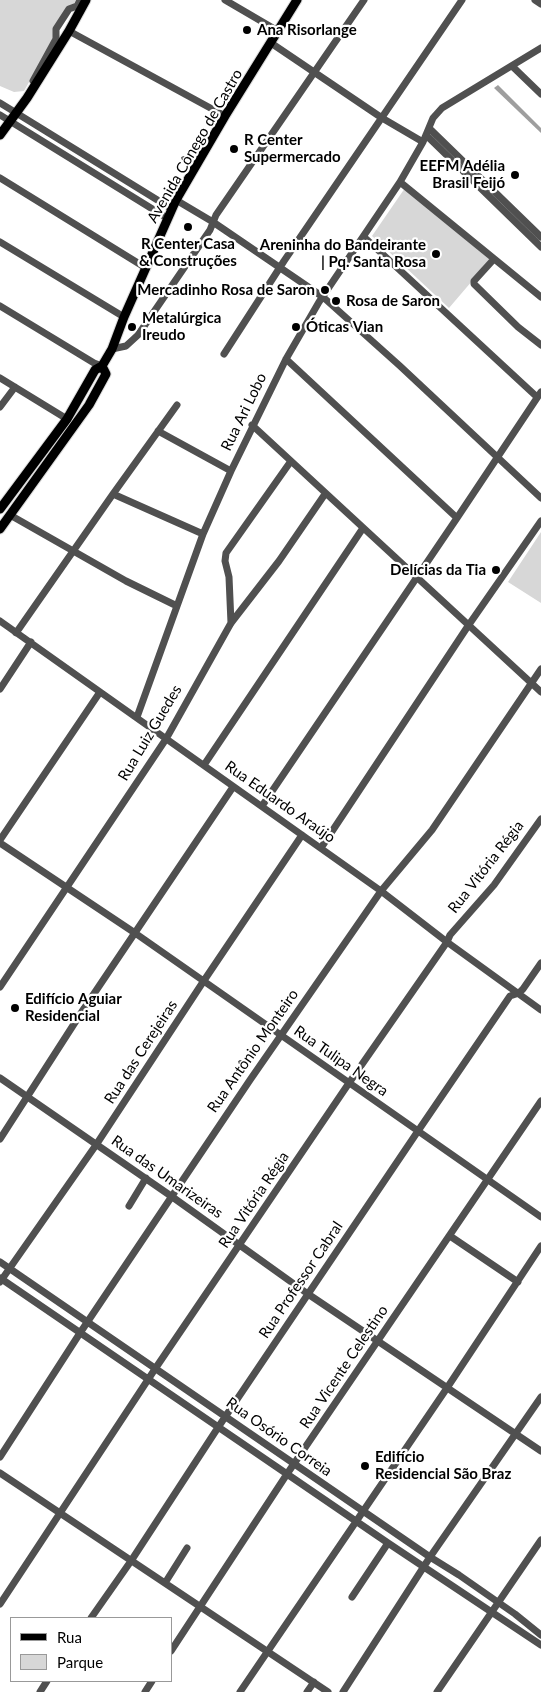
<!DOCTYPE html>
<meta charset="utf-8">
<style>
body{margin:0}
#map{position:relative;width:541px;height:1692px;overflow:hidden;background:#fff;font-family:Lato,sans-serif}
canvas{display:block}
.legend{position:absolute;left:10px;top:1617px;width:162px;height:65px;box-sizing:border-box;background:#fff;border:1px solid #999;margin:0;padding:6px 9px;list-style:none;font-size:15px;color:#000}
.legend li{display:flex;align-items:center;gap:10px;height:25px}
.legend b{width:25px;border:1px solid #999}
</style>
<div id="map">
<canvas width="541" height="1692"></canvas>
<ul class="legend">
<li><b style="height:6px;background:#000"></b>Rua</li>
<li><b style="height:14px;background:#d7d7d7"></b>Parque</li>
</ul>
</div>
<script>
const c = document.querySelector('canvas').getContext('2d');
c.lineJoin = 'round';
function paint(path, color) {
  c.fillStyle = color;
  c.fill(path, 'evenodd');
}
function poly(rows) {
  const path = new Path2D();
  for (const r of rows) {
    path.moveTo(r[0], r[1]);
    for (let i = 2; i < r.length; i += 2) path.lineTo(r[i], r[i + 1]);
  }
  return path;
}
function stroke(path, color, width, dash) {
  c.strokeStyle = color;
  c.lineWidth = width;
  c.lineCap = dash ? 'butt' : 'round';
  c.setLineDash(dash || []);
  c.stroke(path);
}
function write(font, color, halo, rows, align = 'center') {
  c.font = font + ' Lato,sans-serif';
  c.lineWidth = 4.5;
  c.setLineDash([]);
  c.textBaseline = 'middle';
  c.strokeStyle = halo;
  c.fillStyle = color;
  for (const [text, x, y, turn = 0] of rows) {
    c.save();
    c.translate(x, y);
    c.rotate((+turn || 0) * Math.PI / 180);
    c.textAlign = isNaN(turn) ? turn : align;
    if (halo) c.strokeText(text, 0, 0);
    c.fillText(text, 0, 0);
    c.restore();
  }
}
const green = poly([
 [0,0,76,0,24,91,14,92,0,86],
 [405,188,490,260,449,308,372,236],
 [541,532,541,603,508,582]
]);
const water = poly([
 [498,85,541,128,541,133,494,88]
]);
const minor = poly([
 [225,0,278,31],
 [535,0,541,4],
 [69,31,225,116],
 [271,43,382,118,423,142],
 [512,66,541,94],
 [33,81,56,39,56,29,69,9,77,6,80,0],
 [0,103,172,209],
 [0,115,167,218],
 [429,128,541,237],
 [426,135,541,247],
 [0,178,146,268],
 [400,182,541,297],
 [176,200,213,222,323,297,400,366,541,498],
 [364,237,537,397],
 [0,242,124,317],
 [494,259,474,281,474,284,518,327,541,345],
 [0,306,94,363,102,366],
 [112,349,126,346,138,335,210,230,216,215,364,0],
 [224,354,284,261,462,0],
 [286,359,457,518],
 [0,378,67,419],
 [0,407,15,387],
 [252,425,541,692],
 [158,431,231,471],
 [113,494,203,534],
 [10,515,126,581,177,606],
 [0,621,381,891,447,942,541,1010],
 [231,623,229,577,225,561,226,553,291,461],
 [16,633,113,494,177,405],
 [0,689,31,642],
 [137,717,203,534,231,471,286,359,319,302,400,182,423,142,433,118,442,108,541,48],
 [204,765,363,528],
 [262,806,457,518,541,392],
 [0,840,100,692],
 [0,843,135,933,541,1217],
 [321,848,468,626,541,521],
 [0,987,166,739,231,623,279,561,325,494],
 [0,1078,171,1196,308,1294,541,1451],
 [0,1139,83,1010,233,787],
 [129,1206,146,1178],
 [450,1236,518,1282],
 [0,1262,363,1511,430,1557,459,1575,515,1614,541,1635],
 [0,1278,388,1543,541,1645],
 [0,1282,96,1145,203,982,302,835],
 [0,1457,80,1333,250,1080,381,891,432,830,541,669],
 [0,1473,328,1692],
 [165,1583,187,1548],
 [352,1597,388,1543],
 [0,1604,155,1369,349,1083,447,942,450,935,494,885,541,819],
 [91,1618,131,1561,219,1426,418,1131,510,996,519,993,523,989,541,963],
 [171,1651,287,1474,541,1101],
 [40,1692,47,1681],
 [145,1692,152,1681],
 [240,1692,447,1388,541,1246],
 [307,1692,314,1682],
 [343,1692,430,1557,541,1397],
 [437,1692,541,1540]
]);
const major = poly([
 [0,135,27,98,69,31,86,0],
 [0,509,67,419,95,370,102,366,112,349,124,317,176,200,225,116,297,0],
 [0,529,89,405,106,374,102,366]
]);
const markers = [
 [247,30,5,"#000"],
 [234,149,5,"#000"],
 [515,175,5,"#000"],
 [188,227,5,"#000"],
 [436,254,5,"#000"],
 [325,290,5,"#000"],
 [336,301,5,"#000"],
 [132,327,5,"#000"],
 [296,327,5,"#000"],
 [496,570,5,"#000"],
 [15,1008,5,"#000"],
 [365,1466,5,"#000"]
];
const poiNames = [
 ["Ana Risorlange",257,30],
 ["R Center",244,140],
 ["Supermercado",244,157],
 ["EEFM Adélia",505,166,"right"],
 ["Brasil Feijó",505,183,"right"],
 ["R Center Casa",188,244,"center"],
 ["& Construções",188,261,"center"],
 ["Areninha do Bandeirante",426,245,"right"],
 ["| Pq. Santa Rosa",426,262,"right"],
 ["Mercadinho Rosa de Saron",315,290,"right"],
 ["Rosa de Saron",346,301],
 ["Metalúrgica",142,318],
 ["Ireudo",142,335],
 ["Óticas Vian",306,327],
 ["Delícias da Tia",486,570,"right"],
 ["Edifício Aguiar",25,999],
 ["Residencial",25,1016],
 ["Edifício",375,1457],
 ["Residencial São Braz",375,1474]
];
const streetNames = [
 ["Avenida Cônego de Castro",195,146,-60],
 ["Rua Ari Lobo",244,412,-64],
 ["Rua Luiz Guedes",150,733,-59],
 ["Rua Eduardo Araújo",280,802,35],
 ["Rua Vitória Régia",486,867,-52],
 ["Rua Antônio Monteiro",253,1051,-55],
 ["Rua das Cerejeiras",141,1052,-57],
 ["Rua Tulipa Negra",341,1061,35],
 ["Rua das Umarizeiras",167,1177,35],
 ["Rua Vitória Régia",254,1200,-56],
 ["Rua Professor Cabral",301,1280,-56],
 ["Rua Vicente Celestino",344,1367,-56],
 ["Rua Osório Correia",279,1437,35]
];
paint(green, '#d7d7d7');
paint(water, '#9e9e9e');
stroke(major, '#dbdbdb', 11);
stroke(minor, '#505050', 7);
stroke(major, '#000', 9);
for (const [x, y, r, color] of markers) {
  const dot = new Path2D();
  dot.arc(x, y, r, 0, 2 * Math.PI);
  c.fillStyle = color;
  c.fill(dot);
  stroke(dot, '#fff', 2);
}
write('bold 15px', '#000', '#fff', poiNames, 'left');
write('15px', '#000', '#fff', streetNames);
</script>
